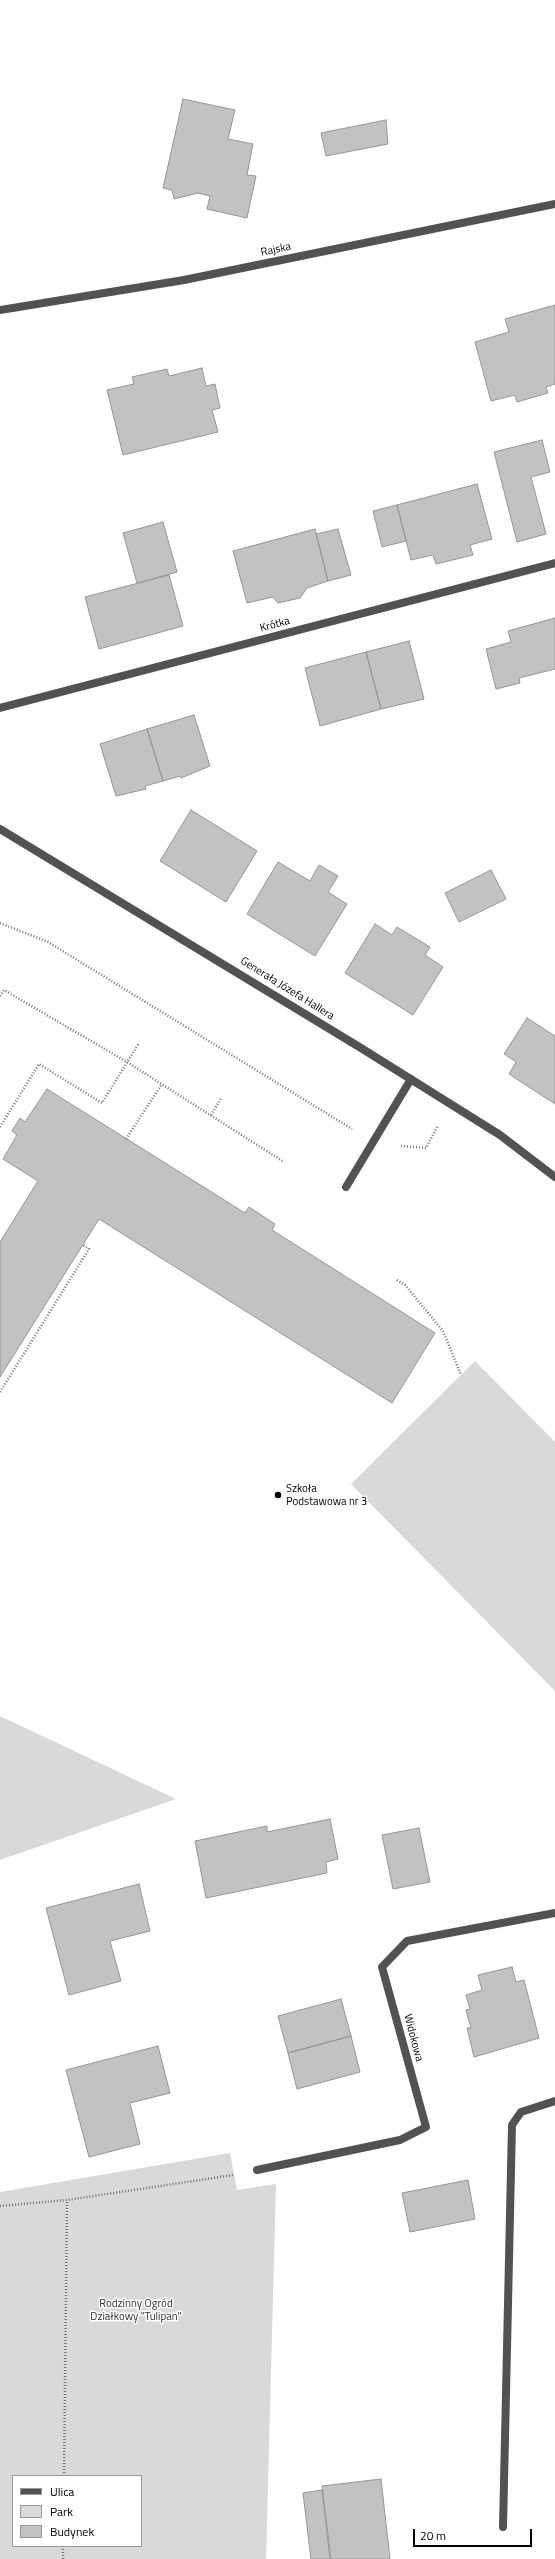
<!DOCTYPE html>
<meta charset="utf-8">
<style>
body{margin:0}
#map{position:relative;width:555px;height:2559px;overflow:hidden;background:#fff;font-family:"Titillium Web",sans-serif}
canvas{display:block}
.legend{position:absolute;left:12px;top:2475px;width:130px;height:72px;box-sizing:border-box;background:#fff;border:1px solid #999;margin:0;padding:5px 7px;list-style:none;font-size:12px;color:#000}
.legend li{display:flex;align-items:center;gap:8px;height:20px}
.legend b{width:20px;border:1px solid #999}
.scale{position:absolute;left:413px;top:2529px;width:119px;height:18px;box-sizing:border-box;border:2px solid #000;border-top:0;padding-left:5px;font-size:12px;line-height:14px;white-space:nowrap;color:#000;-webkit-text-stroke:3px #fff;paint-order:stroke}
</style>
<div id="map">
<canvas width="555" height="2559"></canvas>
<ul class="legend">
<li><b style="height:5px;background:#525252"></b>Ulica</li>
<li><b style="height:11px;background:#d9d9d9"></b>Park</li>
<li><b style="height:11px;background:#c2c2c2"></b>Budynek</li>
</ul>
<div class="scale">20 m</div>
</div>
<script>
const c = document.querySelector('canvas').getContext('2d');
c.lineJoin = 'round';
function paint(path, color) {
  c.fillStyle = color;
  c.fill(path, 'evenodd');
}
function poly(rows) {
  const path = new Path2D();
  for (const r of rows) {
    path.moveTo(r[0], r[1]);
    for (let i = 2; i < r.length; i += 2) path.lineTo(r[i], r[i + 1]);
  }
  return path;
}
function stroke(path, color, width, dash) {
  c.strokeStyle = color;
  c.lineWidth = width;
  c.lineCap = dash ? 'butt' : 'round';
  c.setLineDash(dash || []);
  c.stroke(path);
}
function write(font, color, halo, rows, align = 'center') {
  c.font = font + ' "Titillium Web",sans-serif';
  c.lineWidth = 3;
  c.setLineDash([]);
  c.textBaseline = 'middle';
  c.strokeStyle = halo;
  c.fillStyle = color;
  for (const [text, x, y, turn = 0] of rows) {
    c.save();
    c.translate(x, y);
    c.rotate((+turn || 0) * Math.PI / 180);
    c.textAlign = isNaN(turn) ? turn : align;
    if (halo) c.strokeText(text, 0, 0);
    c.fillText(text, 0, 0);
    c.restore();
  }
}
const green = poly([
 [475,1361,555,1442,555,1691,351,1484],
 [0,1716,176,1799,0,1860],
 [230,2153,237,2190,276,2184,266,2559,0,2559,0,2192],
 [13,2476,141,2476,141,2546,13,2546]
]);
const building = poly([
 [183,99,235,110,228,139,253,144,247,175,256,176,247,218,207,209,210,196,198,193,174,199,172,190,163,188,183,99],
 [386,120,388,144,326,156,321,133,386,120],
 [555,305,555,384,546,387,548,393,517,402,515,395,491,401,475,342,509,332,505,319,555,305],
 [202,368,206,386,215,384,220,408,212,410,218,432,123,455,107,390,134,384,132,377,167,369,169,376,202,368],
 [542,440,550,472,531,477,546,534,517,542,494,452,542,440],
 [477,484,492,539,470,545,473,555,436,564,433,555,411,560,397,505,477,484],
 [397,505,406,541,382,547,373,511,397,505],
 [163,522,177,572,137,583,123,533,163,522],
 [315,529,328,581,307,588,300,598,278,603,273,597,247,603,233,551,315,529],
 [338,529,351,575,328,581,316,534,338,529],
 [169,575,183,626,99,649,85,597,169,575],
 [555,618,555,669,519,678,520,683,496,689,486,649,511,642,508,631,555,618],
 [409,641,424,699,381,709,366,652,409,641],
 [366,652,381,709,320,726,305,668,366,652],
 [194,715,210,766,181,778,180,776,163,781,147,729,194,715],
 [147,729,163,781,145,786,146,789,116,796,100,744,147,729],
 [191,810,257,851,226,902,160,861,191,810],
 [278,862,310,881,319,865,338,876,328,892,347,904,315,956,247,914,278,862],
 [491,870,506,899,459,922,445,893,491,870],
 [375,924,392,935,397,927,430,947,425,955,443,967,413,1015,345,973,375,924],
 [527,1018,555,1036,555,1104,509,1074,516,1062,504,1054,527,1018],
 [47,1089,245,1213,249,1207,275,1224,272,1230,435,1333,392,1403,99,1219,0,1377,0,1242,38,1181,3,1159,17,1135,12,1131,20,1118,25,1122,47,1089],
 [330,1819,338,1859,326,1862,327,1873,206,1898,195,1841,267,1826,267,1832,330,1819],
 [419,1828,430,1882,393,1889,382,1835,419,1828],
 [139,1884,150,1931,110,1941,121,1981,69,1995,46,1908,139,1884],
 [512,1967,516,1982,524,1980,539,2038,474,2057,467,2028,471,2028,466,2010,470,2009,466,1995,482,1990,478,1975,512,1967],
 [341,1999,351,2036,288,2053,278,2016,341,1999],
 [351,2036,360,2072,297,2089,288,2053,351,2036],
 [158,2046,170,2093,130,2103,140,2144,89,2157,66,2070,158,2046],
 [468,2180,475,2219,410,2232,402,2193,468,2180],
 [381,2479,390,2559,331,2559,322,2486,381,2479],
 [322,2490,330,2559,311,2559,303,2493,322,2490]
]);
const path = poly([
 [0,923,48,942,352,1129],
 [0,996,4,990,127,1062,284,1162],
 [211,1115,222,1097],
 [0,1127,39,1064,102,1103,139,1043],
 [126,1139,162,1084],
 [401,1146,426,1148,438,1125],
 [397,1280,405,1285,443,1331,461,1375],
 [0,1392,89,1249,83,1245],
 [0,2206,67,2200,233,2175],
 [64,2476,67,2200],
 [63,2559,63,2546]
]);
const service = poly([
 [346,1187,411,1079],
 [503,2527,512,2125,521,2112,555,2101]
]);
const minor = poly([
 [0,310,184,280,555,204],
 [0,708,555,563],
 [257,2170,400,2140,426,2127,382,1967,407,1941,555,1913]
]);
const tertiary = poly([
 [0,829,361,1048,500,1135,555,1177]
]);
const markers = [
 [278,1495,4,"#000"]
];
const streetNames = [
 ["Rajska",276,250,-12],
 ["Krótka",275,625,-15],
 ["Generała Józefa Hallera",287,989,32],
 ["Widokowa",413,2038,75]
];
const poiNames = [
 ["Szkoła",286,1489],
 ["Podstawowa nr 3",286,1502]
];
const parkNames = [
 ["Rodzinny Ogród",136,2304],
 ["Działkowy \"Tulipan\"",136,2317]
];
paint(green, '#d9d9d9');
paint(building, '#c2c2c2');
stroke(building, '#969696', 1);
stroke(path, '#747474', 2.5, [1, 2]);
stroke(service, '#525252', 8);
stroke(minor, '#525252', 8);
stroke(tertiary, '#525252', 8);
for (const [x, y, r, color] of markers) {
  const dot = new Path2D();
  dot.arc(x, y, r, 0, 2 * Math.PI);
  c.fillStyle = color;
  c.fill(dot);
  stroke(dot, '#fff', 1.5);
}
write('11px', '#000', '#fff', streetNames);
write('11px', '#000', '#fff', poiNames, 'left');
write('11px', '#303030', '#fff', parkNames);
</script>
